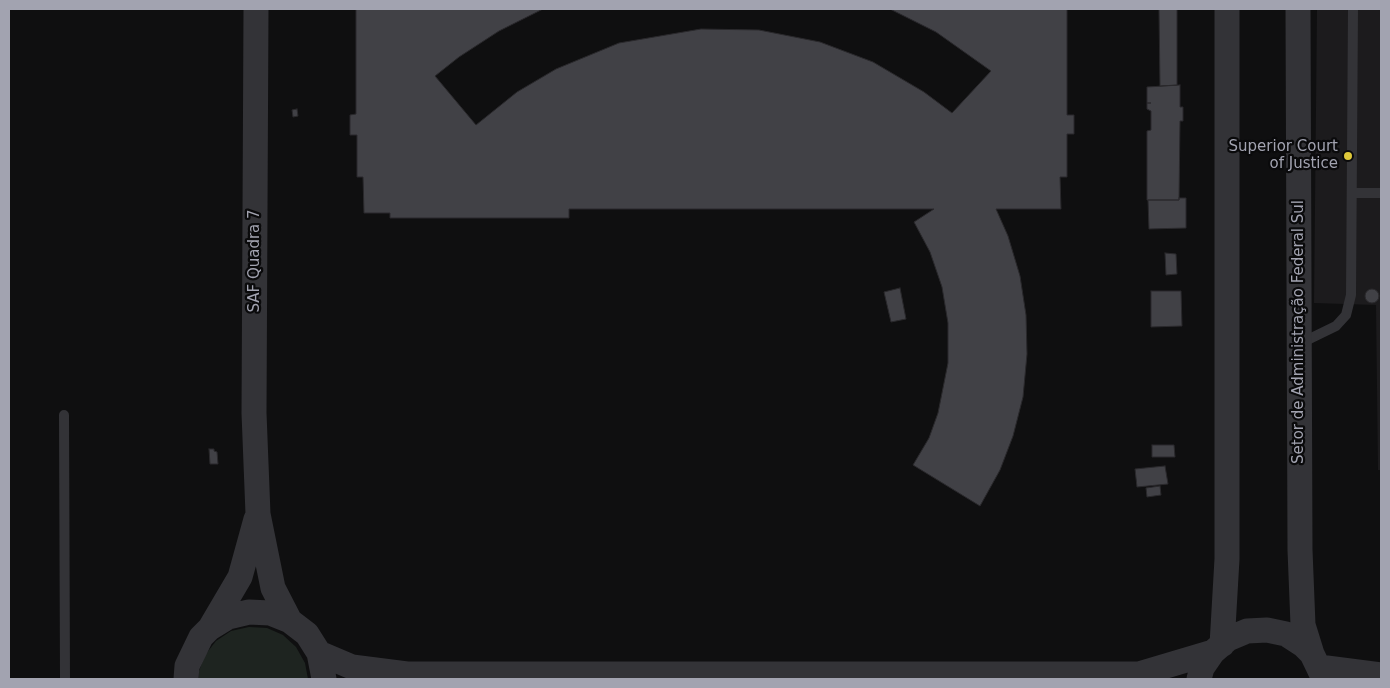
<!DOCTYPE html>
<meta charset="utf-8">
<style>
body{margin:0}
#map{position:relative;width:1390px;height:688px;overflow:hidden;background:#0f0f10;font-family:"DejaVu Sans",sans-serif}
canvas{display:block}
.frame{position:absolute;inset:0;border:10px solid #a2a3b0;pointer-events:none}
</style>
<div id="map">
<canvas width="1390" height="688"></canvas>
<div class="frame"></div>
</div>
<script>
const c = document.querySelector('canvas').getContext('2d');
c.lineJoin = 'round';
function paint(path, color) {
  c.fillStyle = color;
  c.fill(path, 'evenodd');
}
function poly(rows) {
  const path = new Path2D();
  for (const r of rows) {
    if (r.length === 3) {
      path.moveTo(r[0] + r[2], r[1]);
      path.arc(r[0], r[1], r[2], 0, 2 * Math.PI);
      continue;
    }
    path.moveTo(r[0], r[1]);
    for (let i = 2; i < r.length; i += 2) path.lineTo(r[i], r[i + 1]);
  }
  return path;
}
function stroke(path, color, width, dash) {
  c.strokeStyle = color;
  c.lineWidth = width;
  c.lineCap = dash ? 'butt' : 'round';
  c.setLineDash(dash || []);
  c.stroke(path);
}
function write(font, color, halo, rows, align = 'center') {
  c.font = font + ' "DejaVu Sans",sans-serif';
  c.lineWidth = 4.5;
  c.setLineDash([]);
  c.textBaseline = 'middle';
  c.strokeStyle = halo;
  c.fillStyle = color;
  for (const [text, x, y, turn = 0] of rows) {
    c.save();
    c.translate(x, y);
    c.rotate((+turn || 0) * Math.PI / 180);
    c.textAlign = isNaN(turn) ? turn : align;
    if (halo) c.strokeText(text, 0, 0);
    c.fillText(text, 0, 0);
    c.restore();
  }
}
const built = poly([
 [1317,9,1381,9,1381,470,1378,470,1376,305,1314,303]
]);
const green = poly([
 [249,627,267,628,283,635,296,647,305,663,308,679,199,679,199,671,205,655,216,641,231,631]
]);
const building = poly([
 [356,9,1067,9,1067,115,1074,115,1074,134,1067,134,1067,177,1060,177,1061,209,996,209,1008,236,1020,276,1026,315,1027,354,1023,397,1013,436,1000,470,980,506,913,465,929,438,938,413,948,363,948,323,942,287,930,252,914,222,934,209,569,209,569,218,390,218,390,213,364,213,363,177,357,177,357,135,350,135,350,115,356,114,356,9],
 [543,9,890,9,936,32,991,71,952,113,924,92,873,62,820,42,759,30,701,29,619,43,556,69,517,92,476,125,435,76,459,57,499,31,543,9],
 [1159,9,1177,9,1177,85,1160,86,1159,9],
 [1180,85,1180,107,1183,107,1183,121,1180,121,1179,200,1147,200,1147,131,1151,130,1151,111,1147,109,1147,103,1151,103,1147,103,1147,87,1180,85],
 [297,109,298,116,293,117,292,110,297,109],
 [1179,198,1186,198,1186,228,1149,229,1148,200,1179,200,1179,198],
 [1165,253,1176,254,1177,274,1166,275,1165,253],
 [900,288,906,319,891,322,884,292,900,288],
 [1372,296,7],
 [1151,291,1181,291,1182,326,1151,327,1151,291],
 [1152,445,1174,445,1175,457,1152,457,1152,445],
 [209,449,214,449,214,451,217,452,218,464,210,464,209,449],
 [1165,466,1168,484,1137,487,1135,469,1165,466],
 [1160,486,1161,495,1147,497,1146,488,1160,486]
]);
const service = poly([
 [1353,193,1381,193],
 [1299,344,1336,326,1346,315,1351,295,1353,9],
 [64,415,65,679]
]);
const tertiary = poly([
 [256,9,254,413,258,514,273,588,290,621],
 [1298,9,1300,550,1303,625,1312,654],
 [210,628,240,577,256,519],
 [1222,645,1227,559,1227,9],
 [319,653,352,667,407,674,1139,674,1213,652],
 [1319,667,1381,675],
 [186,679,187,666,201,637,210,628,228,617,249,612,270,613,290,621,307,634,319,653,324,679],
 [1199,679,1202,668,1213,652,1228,639,1247,631,1267,630,1286,634,1303,645,1312,654,1324,679]
]);
const markers = [
 [1348,156,5,"#dec83a"]
];
const poiNames = [
 ["Superior Court",1338,147],
 ["of Justice",1338,164]
];
const streetNames = [
 ["SAF Quadra 7",255,261,-90],
 ["Setor de Administração Federal Sul",1299,332,-90]
];
paint(built, '#1c1b1d');
paint(green, '#1e2420');
paint(building, '#414146');
stroke(building, '#2a292c', 1);
stroke(service, '#333337', 10);
stroke(tertiary, '#333337', 25);
for (const [x, y, r, color] of markers) {
  const dot = new Path2D();
  dot.arc(x, y, r, 0, 2 * Math.PI);
  c.fillStyle = color;
  c.fill(dot);
  stroke(dot, '#0a0a0b', 2);
}
write('15px', '#a2a3b0', '#0a0a0b', poiNames, 'right');
write('15px', '#a2a3b0', '#0a0a0b', streetNames);
</script>
